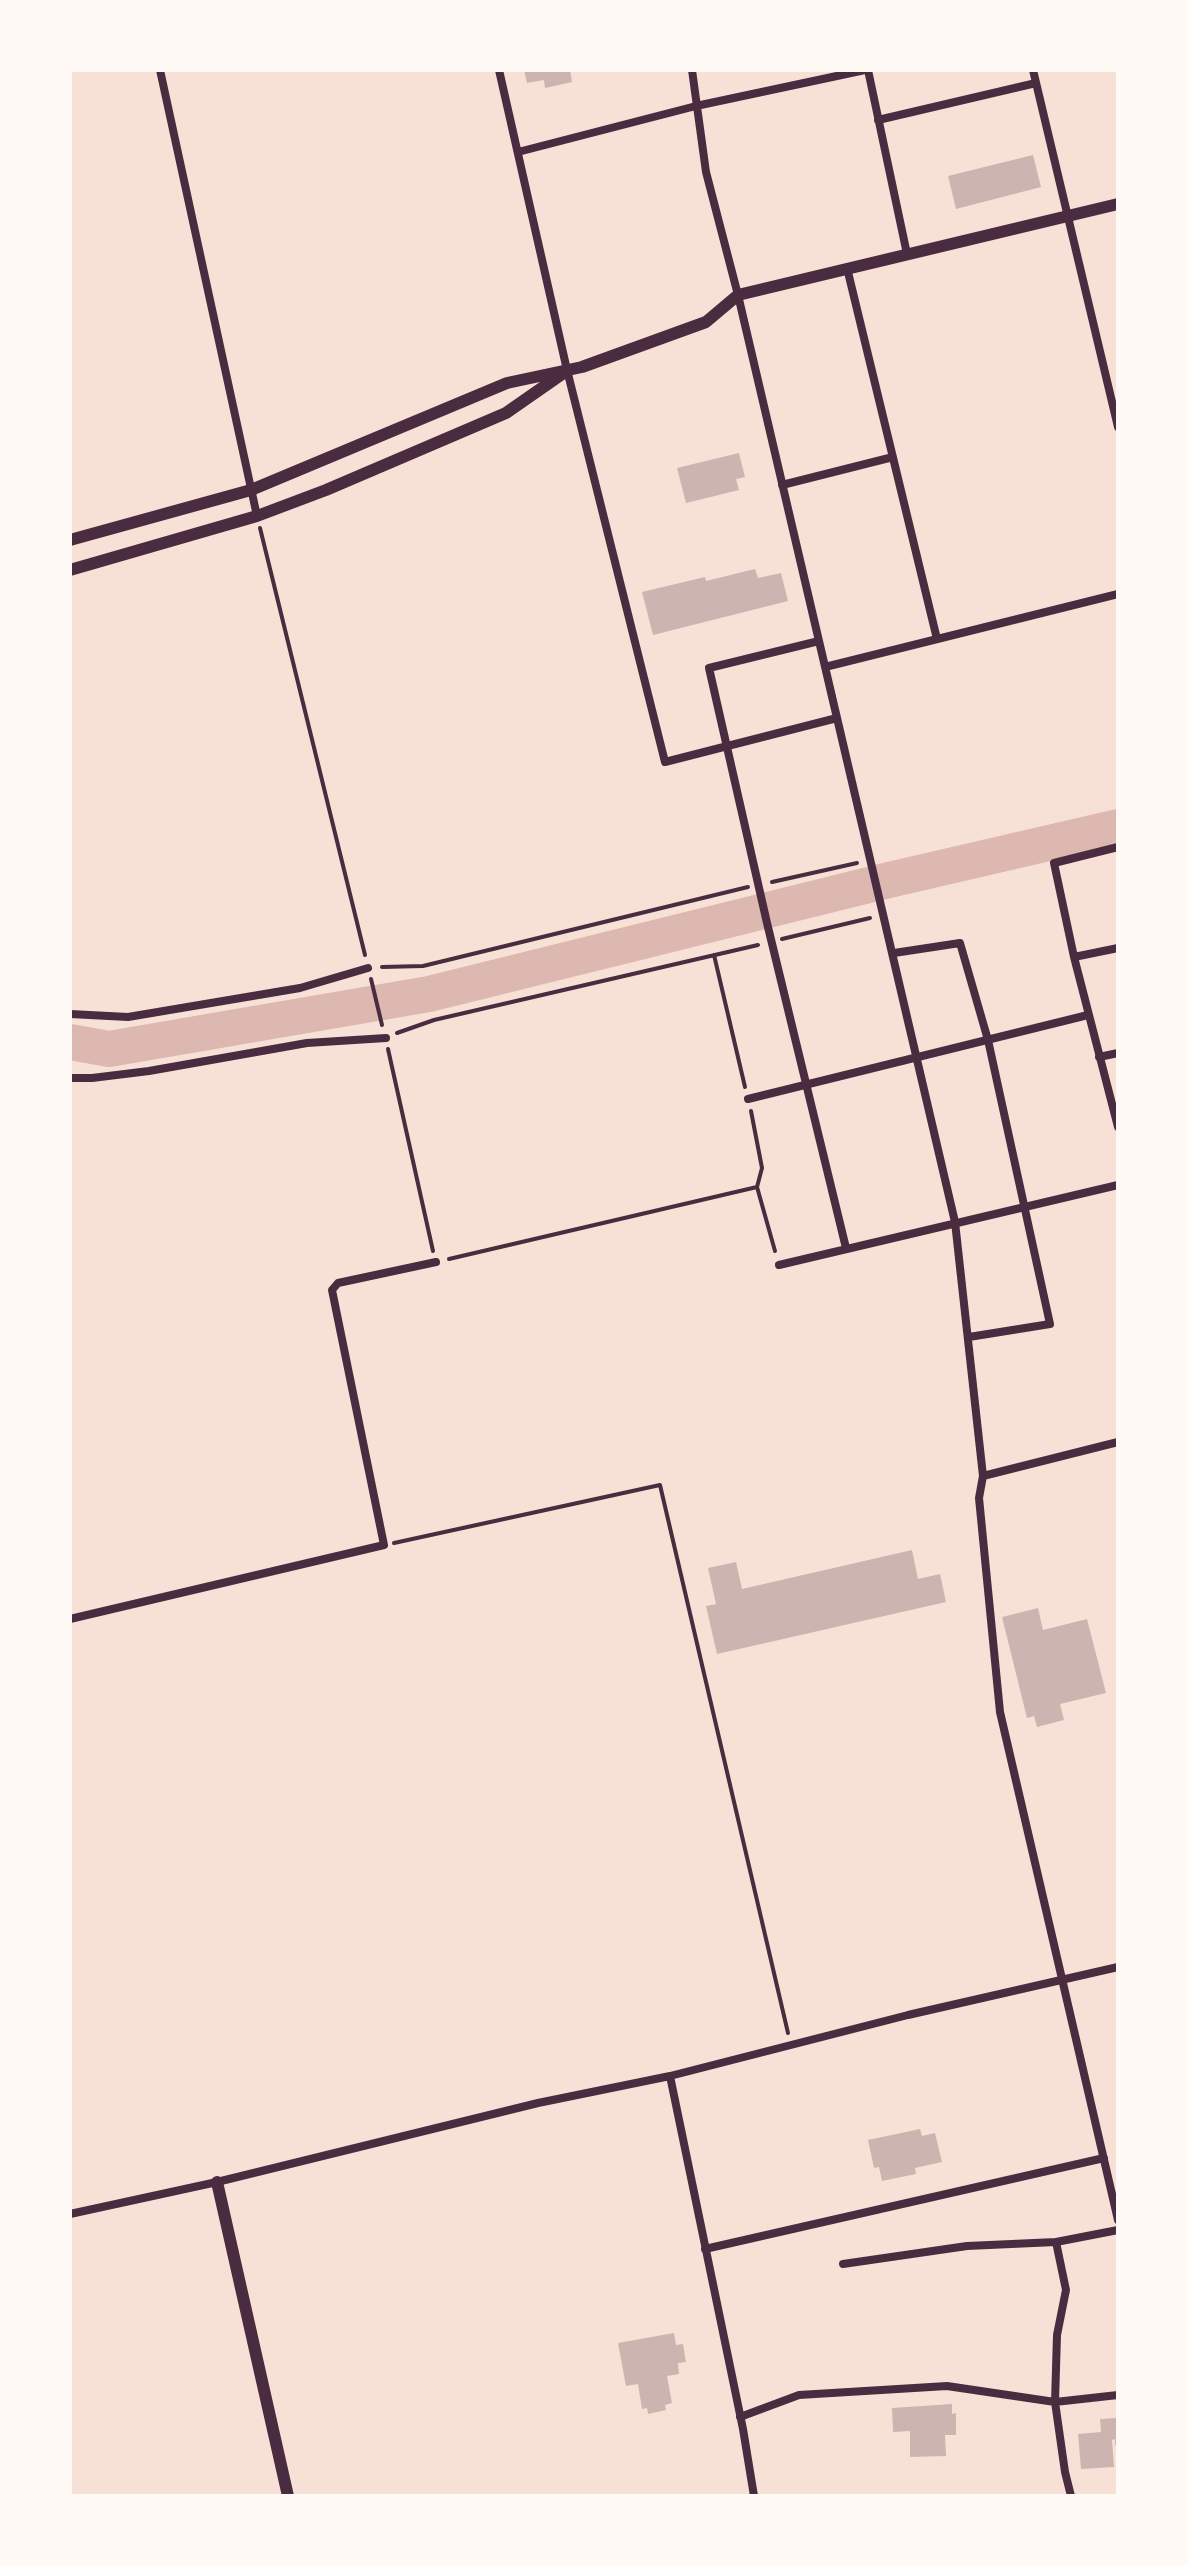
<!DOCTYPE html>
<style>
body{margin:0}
#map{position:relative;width:1188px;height:2566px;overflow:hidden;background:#f7e1d7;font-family:"Noto Sans",sans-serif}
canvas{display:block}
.frame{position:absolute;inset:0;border:72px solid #fffaf5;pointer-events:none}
</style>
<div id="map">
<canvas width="1188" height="2566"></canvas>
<div class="frame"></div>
</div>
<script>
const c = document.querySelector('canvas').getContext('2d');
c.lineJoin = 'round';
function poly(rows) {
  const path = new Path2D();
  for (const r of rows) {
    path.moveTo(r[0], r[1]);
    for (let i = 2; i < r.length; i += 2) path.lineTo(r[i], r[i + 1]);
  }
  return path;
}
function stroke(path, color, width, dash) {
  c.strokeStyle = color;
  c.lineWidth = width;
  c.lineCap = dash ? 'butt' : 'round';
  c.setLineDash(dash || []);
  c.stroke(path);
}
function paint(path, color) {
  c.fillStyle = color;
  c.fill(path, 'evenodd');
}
const river = poly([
 [70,1042,109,1049,429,994,889,880,1118,827]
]);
const building = poly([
 [524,70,570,70,572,82,545,88,544,80,527,83],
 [1033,155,1041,187,956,209,948,176],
 [739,453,745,477,736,479,739,490,686,503,677,468],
 [755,569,758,578,781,573,788,601,653,635,642,592,705,577,706,581],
 [912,1550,918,1579,940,1574,946,1602,717,1654,706,1606,716,1604,708,1568,736,1562,742,1589],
 [1038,1608,1043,1630,1087,1619,1106,1693,1060,1704,1064,1720,1037,1727,1034,1716,1027,1718,1002,1617],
 [920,2129,922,2136,935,2133,942,2162,915,2168,916,2174,882,2181,879,2167,874,2168,868,2140],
 [674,2333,676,2345,683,2344,686,2362,678,2363,679,2374,667,2376,672,2403,665,2405,666,2410,648,2414,647,2408,642,2409,638,2384,626,2386,618,2343],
 [952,2404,952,2414,956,2413,956,2435,945,2435,946,2456,910,2457,910,2431,893,2432,892,2408],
 [1118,2418,1118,2445,1115,2445,1115,2439,1112,2440,1114,2467,1081,2469,1078,2434,1101,2432,1100,2419]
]);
const path = poly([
 [260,528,365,955],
 [772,882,857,863],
 [782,939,870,918],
 [714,955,745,1087],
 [382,967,423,966,748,887],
 [371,979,382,1025],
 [397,1033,434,1020,758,945],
 [388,1049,433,1251],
 [751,1111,762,1168,757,1187],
 [449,1259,757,1187,775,1251],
 [394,1543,660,1485,788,2033]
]);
const minor = poly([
 [160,70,257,516],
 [499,70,567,370,665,762,837,718],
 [692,70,706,172,738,295,955,1222,983,1476,979,1498,1000,1712,1118,2220],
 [868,70,907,254],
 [1033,70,1118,427],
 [878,120,1036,83],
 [518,152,696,106,865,70],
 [847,268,937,639],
 [782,485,893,457],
 [819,641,709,668,767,923,846,1248],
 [825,667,1118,594],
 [1118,847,1054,863,1074,957,1118,1127],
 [894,953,960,943,988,1040,1050,1324,969,1337],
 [1074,957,1118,948],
 [70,1014,128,1017,300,988,368,968],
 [1099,1057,1118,1053],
 [70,1078,92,1078,149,1071,307,1043,386,1038],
 [748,1099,1088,1015],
 [779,1265,1118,1185],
 [983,1476,1118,1442],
 [70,1619,384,1545,332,1290,338,1283,436,1262],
 [670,2076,743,2429,754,2496],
 [70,2214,217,2182,538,2103,670,2076,908,2015,1118,1967],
 [1056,2242,1066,2290,1057,2335,1055,2402,1065,2472,1071,2496],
 [705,2249,1104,2158],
 [843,2264,967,2246,1056,2242,1118,2230],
 [740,2417,799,2395,947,2386,1055,2402,1118,2395]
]);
const tertiary = poly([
 [70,540,251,490,507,383,582,367,706,322,738,295,1118,204],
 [70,570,257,516,326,490,506,413,562,374],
 [217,2182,288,2496]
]);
stroke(river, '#dcb8b0', 36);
paint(building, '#ccb4b1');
stroke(path, '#4a2c40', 4);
stroke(minor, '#4a2c40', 8);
stroke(tertiary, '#4a2c40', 12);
</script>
